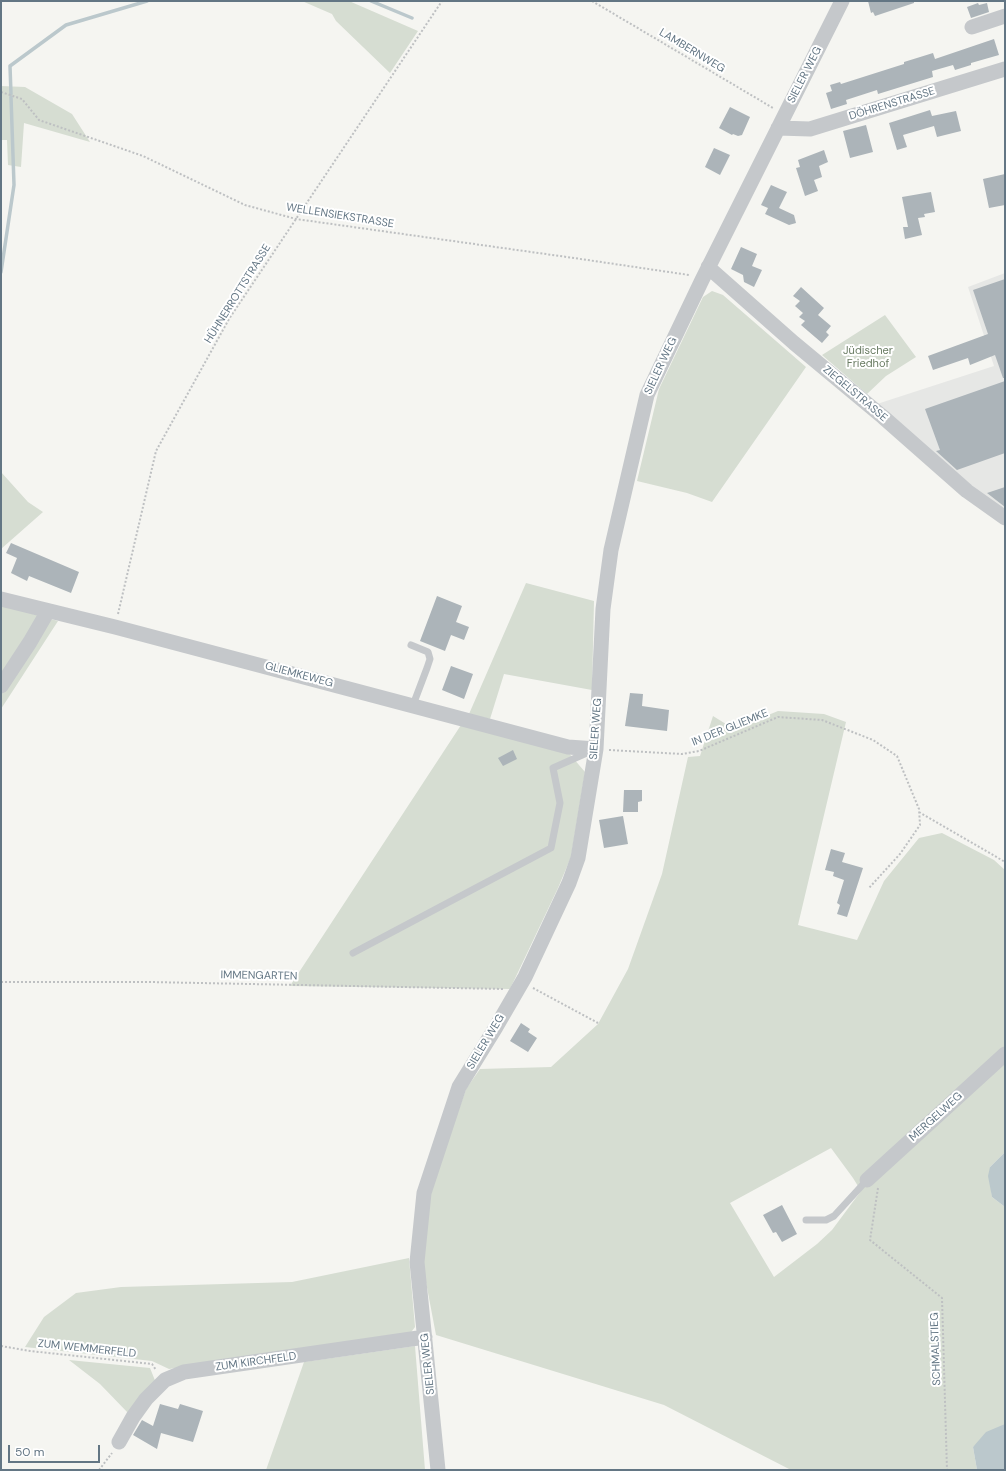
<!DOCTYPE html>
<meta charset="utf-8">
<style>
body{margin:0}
#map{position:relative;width:1006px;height:1471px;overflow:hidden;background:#f5f5f1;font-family:"DM Sans",sans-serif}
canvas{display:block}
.frame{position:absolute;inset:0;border:2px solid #637684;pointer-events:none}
.scale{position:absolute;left:8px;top:1445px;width:92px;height:18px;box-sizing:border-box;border:2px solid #637684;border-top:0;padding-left:5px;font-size:12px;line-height:14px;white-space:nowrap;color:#637684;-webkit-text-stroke:3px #fff;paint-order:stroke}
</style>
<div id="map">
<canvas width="1006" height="1471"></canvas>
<div class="frame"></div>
<div class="scale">50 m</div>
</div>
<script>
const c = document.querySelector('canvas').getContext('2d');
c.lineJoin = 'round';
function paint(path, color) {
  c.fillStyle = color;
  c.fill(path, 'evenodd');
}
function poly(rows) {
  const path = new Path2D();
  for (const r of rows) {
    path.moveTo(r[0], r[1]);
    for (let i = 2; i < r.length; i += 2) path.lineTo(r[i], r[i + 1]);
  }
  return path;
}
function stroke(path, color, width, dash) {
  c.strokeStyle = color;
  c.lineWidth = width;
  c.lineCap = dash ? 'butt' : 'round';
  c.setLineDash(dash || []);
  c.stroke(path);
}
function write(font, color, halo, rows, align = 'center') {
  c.font = font + ' "DM Sans",sans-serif';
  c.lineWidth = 4;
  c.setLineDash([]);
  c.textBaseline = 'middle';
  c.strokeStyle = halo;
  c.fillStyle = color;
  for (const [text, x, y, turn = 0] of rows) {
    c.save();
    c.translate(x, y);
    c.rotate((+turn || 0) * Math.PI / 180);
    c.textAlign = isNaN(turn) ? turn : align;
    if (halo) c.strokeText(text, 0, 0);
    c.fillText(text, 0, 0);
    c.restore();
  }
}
const built = poly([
 [1005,273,1005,514,877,404,994,366,968,287]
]);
const green = poly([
 [302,1,349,1,418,31,390,73,336,21,332,14],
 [1,86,25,87,72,114,90,142,24,123,21,167,8,165,7,140,1,140],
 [712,291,723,295,806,367,712,502,687,493,637,481,659,389,703,297],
 [885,315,916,357,886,376,867,394,822,355],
 [1,472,28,502,43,512,1,549],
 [526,583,594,601,592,690,504,674,490,719,469,714],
 [1,605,58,621,1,709],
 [778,711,824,714,846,722,798,925,857,940,884,881,919,838,942,833,994,860,1005,870,1005,1152,990,1167,992,1197,1005,1207,1005,1424,973,1447,977,1470,791,1470,664,1405,436,1335,422,1261,429,1194,466,1089,480,1069,551,1067,598,1024,628,969,662,874,688,757,700,756,713,716,734,729],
 [831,1148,853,1178,861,1191,832,1230,817,1244,774,1277,730,1203],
 [461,725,567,751,585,772,571,857,558,888,510,989,290,986],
 [409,1258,415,1327,409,1335,169,1369,152,1361,25,1347,44,1317,76,1293,121,1287,292,1282],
 [415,1346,425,1470,266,1470,304,1362],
 [69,1360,150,1368,156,1383,129,1414,100,1384]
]);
const water = poly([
 [1005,1152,1005,1207,992,1197,988,1176,990,1167],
 [1005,1424,1005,1470,977,1470,973,1447,986,1432]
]);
const stream = poly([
 [371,1,412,18],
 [11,94,10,66,66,25,147,1],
 [1,272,14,185,11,97]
]);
const building = poly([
 [868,1,914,1,914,3,875,16,873,12,871,13],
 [978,3,979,5,987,3,989,12,971,18,967,7],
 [994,39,999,55,971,63,971,65,955,70,953,65,932,71,933,77,878,94,877,90,846,100,847,104,831,109,826,93,832,91,830,85,840,82,841,84,904,64,904,62,933,53,935,59],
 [730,107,750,117,742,135,738,136,733,134,732,135,719,128],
 [930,110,932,116,956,111,961,131,937,137,934,126,903,135,907,147,897,150,889,123],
 [866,125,873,152,850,158,843,131],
 [714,148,730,155,720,175,705,167],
 [824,150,828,162,819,166,822,177,814,180,818,191,805,196,796,168,800,167,798,160],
 [1005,174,1005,205,989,208,983,179],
 [771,185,787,192,779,208,794,215,796,223,789,225,765,214,768,208,761,205],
 [931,192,935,212,924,214,925,217,918,218,922,235,905,239,903,227,908,227,902,197],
 [741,247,757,254,752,266,762,270,754,287,744,282,743,275,731,269],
 [1005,279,1005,378,1003,378,995,355,970,365,968,358,933,370,928,356,988,334,973,290],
 [801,287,824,308,818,315,831,326,826,332,829,335,822,343,801,325,805,321,799,317,803,313,795,306,800,301,793,296],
 [1005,381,1005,453,957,470,936,451,940,450,925,409],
 [1005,487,1005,507,987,493],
 [11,543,79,572,71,593,29,576,27,581,11,573,17,558,6,553],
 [437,596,462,606,456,622,469,627,464,640,451,635,445,651,420,641],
 [451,666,473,674,464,699,442,690],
 [630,693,643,694,642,706,669,710,667,731,625,726],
 [513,750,517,759,503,766,498,758],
 [624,790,642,790,642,801,638,802,638,812,623,812],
 [623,816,628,844,604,848,599,820],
 [831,849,845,853,842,862,863,868,847,917,837,914,840,905,837,903,844,880,833,876,834,872,825,870],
 [521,1023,530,1029,528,1032,537,1038,528,1052,510,1041],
 [782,1205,797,1234,782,1242,776,1232,773,1233,763,1215],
 [160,1404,178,1409,180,1404,203,1411,193,1442,161,1433,157,1449,133,1435,142,1420,153,1426]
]);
const path = poly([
 [592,1,773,108],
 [1,92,22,99,39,120,143,156,245,205,296,219,574,258,689,275],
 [118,614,156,451,229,319,442,1],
 [609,750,682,754,699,751,778,717,822,720,873,740,897,756,919,809,920,825,900,854,869,888],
 [919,812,1005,862],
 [1,982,149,982,504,989],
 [533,988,598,1023],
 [878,1188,870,1240,942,1298,947,1470],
 [1,1346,30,1351,152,1364,156,1370],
 [99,1470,112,1453]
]);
const lane = poly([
 [411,645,428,652,430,659,427,668,413,705],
 [353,953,551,848,560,803,553,768,589,752],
 [806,1220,826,1220,834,1216,867,1180]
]);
const street = poly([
 [972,27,1005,16],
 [778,128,810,129,1005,69],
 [708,267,794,343,883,417,967,491,1005,518],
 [1,599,115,627,568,747,596,749],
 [1,686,30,642,48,611],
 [867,1180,1005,1054],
 [119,1442,133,1417,146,1399,165,1380,184,1372,425,1337],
 [438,1470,417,1262,424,1193,459,1087,496,1027,525,977,569,883,578,858,596,749,603,609,611,550,647,395,702,280,842,1]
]);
const streetNames = [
 ["LAMBERNWEG",692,51,31],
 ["SIELER WEG",805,75,-63],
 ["DÖHRENSTRASSE",892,104,-17],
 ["WELLENSIEKSTRASSE",340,216,9],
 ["HÜHNERROTTSTRASSE",238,294,-58],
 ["SIELER WEG",661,366,-65],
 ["ZIEGELSTRASSE",855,394,40],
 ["GLIEMKEWEG",299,675,15],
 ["IN DER GLIEMKE",730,728,-22],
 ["SIELER WEG",596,729,-86],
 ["IMMENGARTEN",259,976,1],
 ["SIELER WEG",486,1042,-59],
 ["MERGELWEG",936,1117,-42],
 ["ZUM WEMMERFELD",87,1349,6],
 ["SCHMALSTIEG",936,1349,-92],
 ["ZUM KIRCHFELD",256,1362,-8],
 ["SIELER WEG",428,1364,-96]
];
const parkNames = [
 ["Jüdischer",868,351],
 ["Friedhof",868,364]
];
paint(built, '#e6e7e5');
paint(green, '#d6ddd2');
paint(water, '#bbc8cc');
stroke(stream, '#bbc8cc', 3.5);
paint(building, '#acb4b9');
stroke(path, '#bec0c2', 2, [2, 2]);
stroke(lane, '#c5c8cb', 7);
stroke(street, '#c5c8cb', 15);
write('11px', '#637684', '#fff', streetNames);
write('11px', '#687b62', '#fff', parkNames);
</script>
